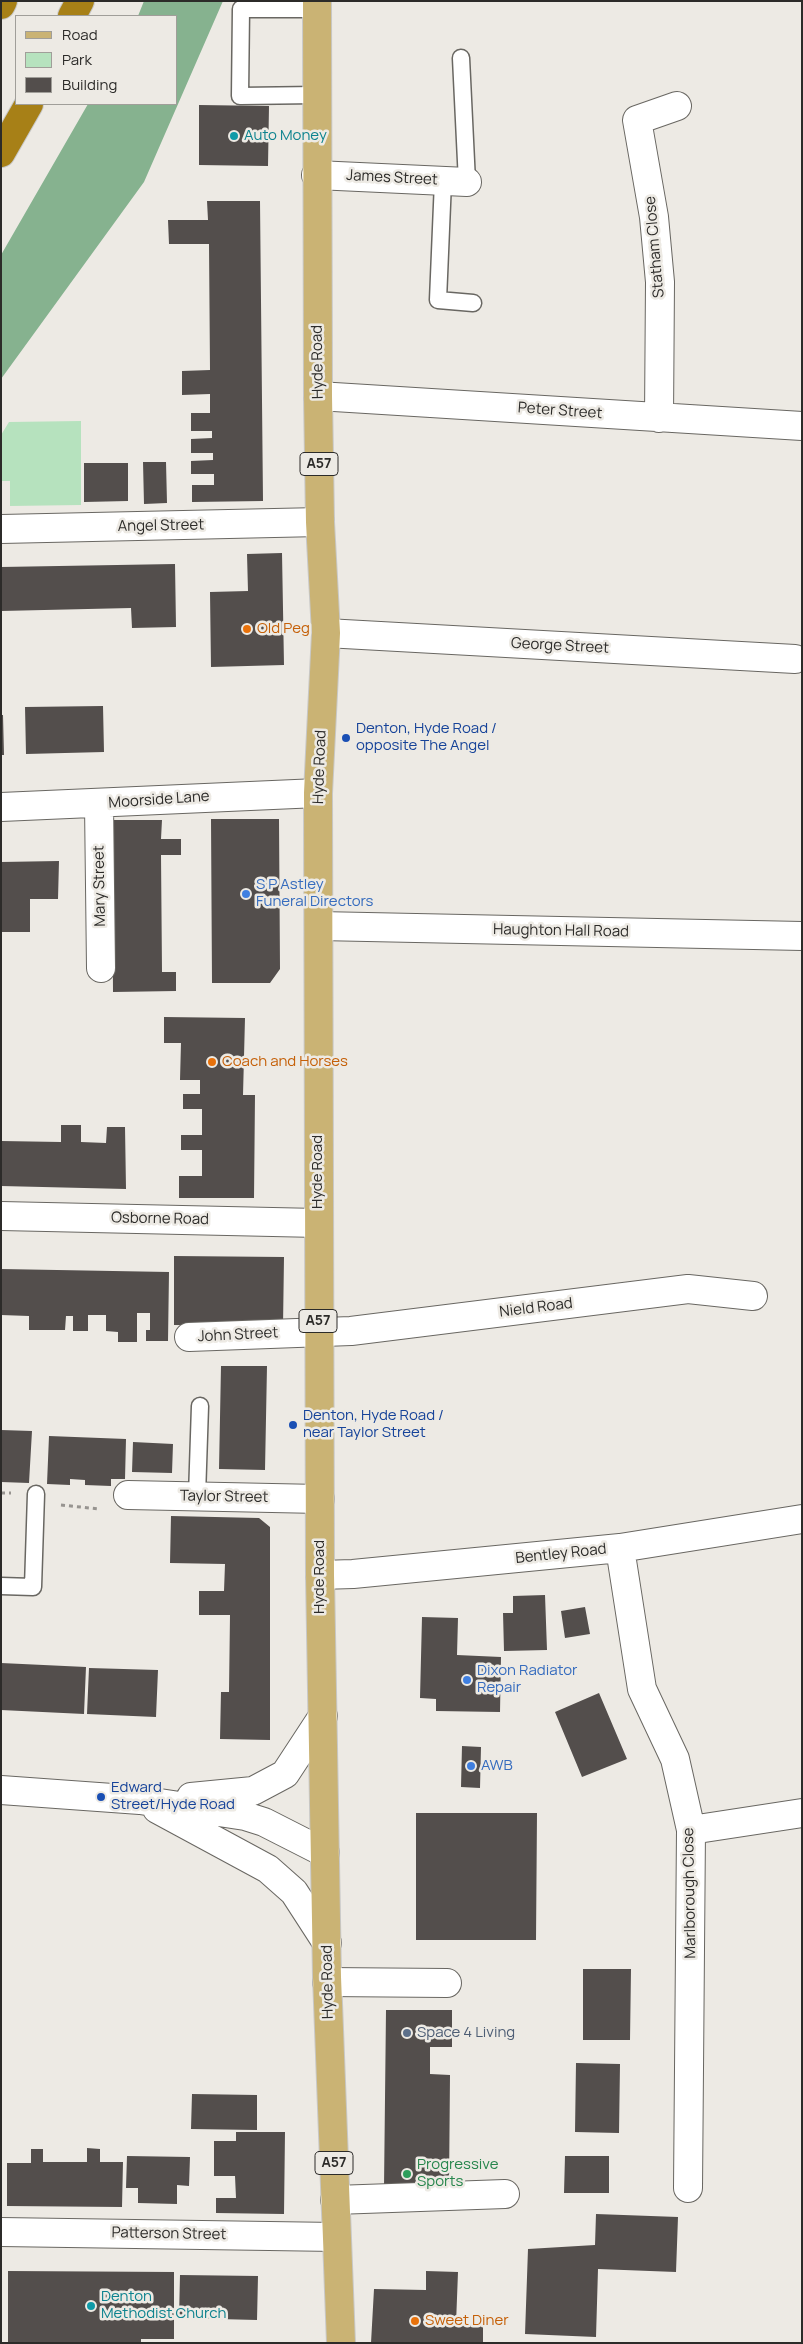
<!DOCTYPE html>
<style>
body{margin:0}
#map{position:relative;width:803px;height:2344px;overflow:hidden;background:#edeae4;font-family:Manrope,sans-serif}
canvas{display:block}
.frame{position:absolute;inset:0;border:2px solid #2c2b29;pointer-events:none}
.legend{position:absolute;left:15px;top:15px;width:162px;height:90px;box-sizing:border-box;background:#edeae4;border:1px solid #a09e99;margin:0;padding:6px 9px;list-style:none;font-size:15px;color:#2c2b29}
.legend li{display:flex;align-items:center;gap:10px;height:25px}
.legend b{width:25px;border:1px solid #a09e99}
</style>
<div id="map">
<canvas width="803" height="2344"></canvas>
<div class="frame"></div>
<ul class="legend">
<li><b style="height:6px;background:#cab374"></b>Road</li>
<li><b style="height:14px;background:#b6e2be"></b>Park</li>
<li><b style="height:14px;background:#534e4c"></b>Building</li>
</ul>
</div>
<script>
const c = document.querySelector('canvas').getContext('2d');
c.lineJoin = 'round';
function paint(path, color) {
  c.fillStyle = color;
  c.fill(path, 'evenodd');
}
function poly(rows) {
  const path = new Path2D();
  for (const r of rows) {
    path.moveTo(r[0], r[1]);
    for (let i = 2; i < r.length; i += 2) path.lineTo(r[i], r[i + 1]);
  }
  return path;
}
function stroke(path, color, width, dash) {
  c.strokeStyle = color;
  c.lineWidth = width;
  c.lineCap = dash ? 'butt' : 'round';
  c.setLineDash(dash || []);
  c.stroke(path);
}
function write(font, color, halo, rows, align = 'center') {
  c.font = font + ' Manrope,sans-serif';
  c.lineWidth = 5;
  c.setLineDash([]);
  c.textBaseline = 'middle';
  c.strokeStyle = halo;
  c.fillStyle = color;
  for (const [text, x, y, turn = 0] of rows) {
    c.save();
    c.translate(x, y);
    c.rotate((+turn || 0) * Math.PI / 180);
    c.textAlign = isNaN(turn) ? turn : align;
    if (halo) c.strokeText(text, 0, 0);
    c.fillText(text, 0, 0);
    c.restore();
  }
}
const green = poly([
 [81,421,81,505,10,506,10,481,1,481,1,435,9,422]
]);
const forest = poly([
 [144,1,223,1,144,182,1,379,1,255,88,104,176,104,176,16,138,16]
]);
const building = poly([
 [199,105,269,106,268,166,199,165],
 [207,201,260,201,263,501,192,502,192,485,214,485,214,474,191,474,191,461,213,460,213,453,191,453,191,439,212,438,212,431,191,431,191,413,210,413,210,394,182,395,182,371,210,370,209,244,169,244,168,220,208,220],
 [143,462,166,462,167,503,144,504],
 [84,463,128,463,128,501,84,502],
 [282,553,284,665,211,667,210,592,248,591,247,554],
 [175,564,176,627,132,628,131,608,1,611,1,567],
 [103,706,104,752,26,754,25,707],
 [1,715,3,715,4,755,1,755],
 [211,819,279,819,280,969,270,983,212,983],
 [112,820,162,820,161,839,181,839,181,855,161,855,162,972,176,972,176,991,113,992],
 [59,861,58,899,30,899,30,932,1,932,1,862],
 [164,1017,245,1018,243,1095,255,1095,254,1198,179,1198,179,1176,202,1176,202,1150,181,1150,181,1135,202,1135,202,1109,183,1109,183,1094,200,1094,200,1080,180,1080,181,1043,164,1043],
 [61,1125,81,1125,81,1142,106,1143,107,1127,125,1127,126,1189,1,1186,1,1141,61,1142],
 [174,1256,284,1257,283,1326,174,1325],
 [1,1269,169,1272,168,1341,146,1341,146,1330,150,1330,150,1313,137,1313,137,1342,118,1342,118,1332,106,1331,106,1315,88,1315,88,1331,73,1331,73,1316,66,1316,65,1330,29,1330,29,1316,1,1315],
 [221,1366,267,1366,265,1470,219,1469],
 [1,1430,32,1431,29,1483,1,1482],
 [49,1436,126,1439,125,1479,111,1479,111,1486,85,1485,85,1480,70,1479,70,1485,47,1484],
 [133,1442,173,1444,172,1473,132,1472],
 [171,1516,259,1518,270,1527,270,1740,220,1739,221,1692,229,1692,230,1615,199,1615,199,1591,224,1591,225,1564,170,1563],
 [545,1595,547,1650,504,1651,503,1613,513,1613,513,1596],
 [585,1607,590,1634,565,1638,561,1611],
 [422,1617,458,1618,457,1655,501,1657,500,1712,436,1711,436,1699,420,1698],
 [1,1663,86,1667,84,1714,1,1710],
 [89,1668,158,1670,156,1717,87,1714],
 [599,1693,627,1759,582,1777,555,1712],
 [462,1746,481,1747,480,1788,461,1787],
 [416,1813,537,1813,536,1940,416,1940],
 [583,1969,631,1969,630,2040,583,2040],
 [386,2010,452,2010,452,2047,430,2047,430,2074,450,2075,449,2188,384,2187],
 [576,2063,620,2064,619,2133,575,2132],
 [192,2094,257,2095,257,2130,191,2129],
 [236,2132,285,2132,284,2214,216,2213,216,2198,236,2198,235,2176,214,2176,214,2141,236,2141],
 [87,2148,100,2149,100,2162,123,2162,122,2207,7,2206,7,2163,31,2163,31,2149,43,2149,43,2162,87,2162],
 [127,2156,190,2157,189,2186,177,2185,177,2204,138,2203,138,2188,126,2188],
 [565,2156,609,2156,609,2193,564,2193],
 [596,2214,678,2217,676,2272,598,2269,596,2337,525,2334,528,2249,595,2245],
 [8,2271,174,2272,174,2339,141,2339,141,2343,8,2343],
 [426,2271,458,2272,456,2324,483,2326,483,2343,371,2343,374,2289,426,2290],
 [180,2275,258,2276,257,2320,179,2318]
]);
const path = poly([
 [1,1493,11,1493],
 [61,1505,99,1509]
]);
const lane = poly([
 [461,58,467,182],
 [316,95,240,96,241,9,317,9],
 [443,181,438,300,473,303],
 [197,1496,200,1406],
 [1,1586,33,1587,36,1494]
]);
const street = poly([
 [316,175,467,182],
 [318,396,802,426],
 [659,418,660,282,654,217,637,120,677,106],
 [1,529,320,522],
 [326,633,795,659],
 [99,804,101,968],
 [1,807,318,793],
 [319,926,802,936],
 [1,1216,318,1223],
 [189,1337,351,1331,688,1289,753,1296],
 [128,1495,320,1499],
 [620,1548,642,1689,675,1759,691,1830,688,2188],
 [320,1575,353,1574,620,1548,802,1519],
 [691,1830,802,1813],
 [327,1982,447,1983],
 [335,2200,505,2194],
 [1,2232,336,2237]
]);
const secondary = poly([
 [1,1790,140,1800,245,1816,264,1822,325,1853],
 [191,1797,253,1791,285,1774,323,1716],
 [157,1809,268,1869,294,1892,327,1943]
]);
const primary = poly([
 [317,1,318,396,320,522,326,633,318,793,320,1575,327,1977,341,2343]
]);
const highway = poly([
 [1,5,3,1],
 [72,16,80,1],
 [1,153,29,104]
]);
const markers = [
 [234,136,5,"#0f9aa8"],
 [247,629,5,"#e8710a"],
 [346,738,5,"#1a4fb4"],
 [246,894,5,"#3f7fe0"],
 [212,1062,5,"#e8710a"],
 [293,1425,5,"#1a4fb4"],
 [467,1680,5,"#3f7fe0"],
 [471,1766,5,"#3f7fe0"],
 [101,1797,5,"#1a4fb4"],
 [407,2033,5,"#5c6f8a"],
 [407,2174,5,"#2e9e5b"],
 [91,2306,5,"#0f9aa8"],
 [415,2321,5,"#e8710a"]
];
const shields = [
 [319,464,38],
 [318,1321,38],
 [334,2163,38]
];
const shieldNames = [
 ["A57",319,464],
 ["A57",318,1321],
 ["A57",334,2163]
];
const cultureNames = [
 ["Auto Money",244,136],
 ["Denton",101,2297],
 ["Methodist Church",101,2314]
];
const streetNames = [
 ["James Street",392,178,3],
 ["Statham Close",655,247,-95],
 ["Hyde Road",318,362,-91],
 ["Peter Street",560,411,4],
 ["Angel Street",161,526,-1],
 ["George Street",560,646,3],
 ["Hyde Road",320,767,-88],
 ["Moorside Lane",159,800,-4],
 ["Mary Street",100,886,-91],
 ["Haughton Hall Road",561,931,1],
 ["Hyde Road",318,1172,-90],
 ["Osborne Road",160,1219,1],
 ["Nield Road",536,1308,-7],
 ["John Street",238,1335,-3],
 ["Taylor Street",224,1497,1],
 ["Bentley Road",561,1554,-6],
 ["Hyde Road",320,1577,-90],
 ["Marlborough Close",690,1893,-91],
 ["Hyde Road",328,1982,-91],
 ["Patterson Street",169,2234,1]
];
const foodNames = [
 ["Old Peg",257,629],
 ["Coach and Horses",222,1062],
 ["Sweet Diner",425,2321]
];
const transitNames = [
 ["Denton, Hyde Road /",356,729],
 ["opposite The Angel",356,746],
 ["Denton, Hyde Road /",303,1416],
 ["near Taylor Street",303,1433],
 ["Edward",111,1788],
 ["Street/Hyde Road",111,1805]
];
const shopNames = [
 ["S P Astley",256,885],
 ["Funeral Directors",256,902],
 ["Dixon Radiator",477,1671],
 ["Repair",477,1688],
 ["AWB",481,1766]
];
const serviceNames = [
 ["Space 4 Living",417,2033]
];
const leisureNames = [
 ["Progressive",417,2165],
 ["Sports",417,2182]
];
paint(green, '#b6e2be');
paint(forest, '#86b28f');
paint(building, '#534e4c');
stroke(lane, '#696762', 19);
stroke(street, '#696762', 30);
stroke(secondary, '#696762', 30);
stroke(primary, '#c8c8c7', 30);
stroke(highway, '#c8c8c7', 30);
stroke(path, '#979490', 3, [4, 4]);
stroke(lane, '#fff', 16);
stroke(street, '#fff', 28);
stroke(secondary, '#fff', 28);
stroke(primary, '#cab374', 28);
stroke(highway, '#a78017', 28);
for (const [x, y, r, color] of markers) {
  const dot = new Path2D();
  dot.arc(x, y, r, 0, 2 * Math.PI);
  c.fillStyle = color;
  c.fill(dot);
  stroke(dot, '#edeae4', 2);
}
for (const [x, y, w] of shields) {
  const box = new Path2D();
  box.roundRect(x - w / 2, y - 11.5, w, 23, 4);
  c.fillStyle = '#edeae4';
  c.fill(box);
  stroke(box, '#2c2b29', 1);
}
write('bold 14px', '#2c2b29', null, shieldNames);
write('15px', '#0d838f', '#edeae4', cultureNames, 'left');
write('15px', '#2c2b29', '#edeae4', streetNames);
write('15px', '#c56008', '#edeae4', foodNames, 'left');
write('15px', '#164399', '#edeae4', transitNames, 'left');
write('15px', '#366cbe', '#edeae4', shopNames, 'left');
write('15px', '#4e5e75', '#edeae4', serviceNames, 'left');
write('15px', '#27864d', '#edeae4', leisureNames, 'left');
</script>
